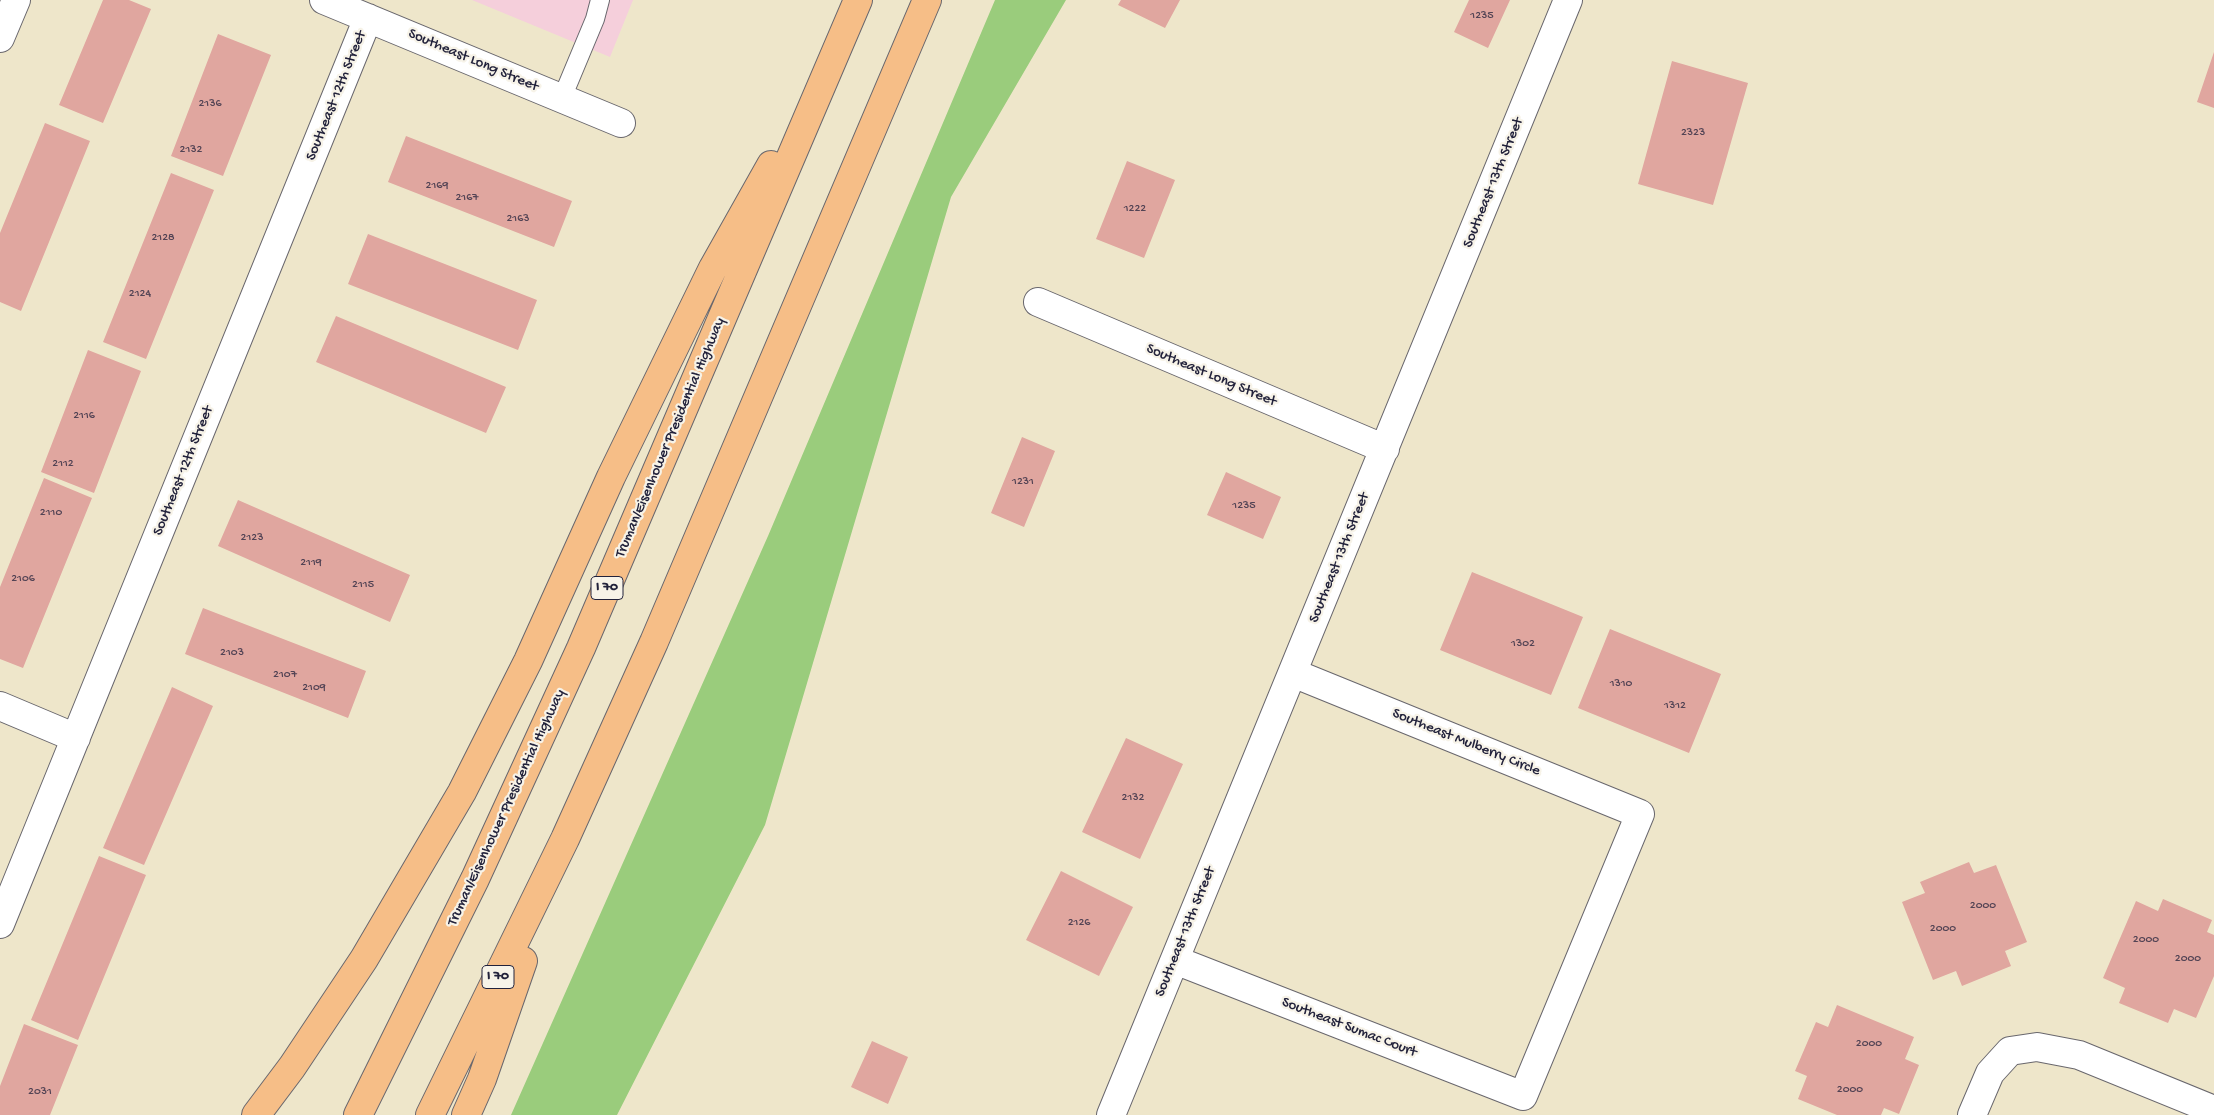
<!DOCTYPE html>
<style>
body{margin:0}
canvas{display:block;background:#eee6ca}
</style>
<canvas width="2214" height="1115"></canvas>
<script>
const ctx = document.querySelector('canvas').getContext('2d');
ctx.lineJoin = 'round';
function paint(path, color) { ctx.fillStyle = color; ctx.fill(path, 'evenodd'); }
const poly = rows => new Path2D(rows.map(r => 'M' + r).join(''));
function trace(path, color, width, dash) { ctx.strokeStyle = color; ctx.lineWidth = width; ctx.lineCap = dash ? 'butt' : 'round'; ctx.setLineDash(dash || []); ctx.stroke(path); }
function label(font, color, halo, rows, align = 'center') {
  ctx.font = font + ' "Gochi Hand",sans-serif'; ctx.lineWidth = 4.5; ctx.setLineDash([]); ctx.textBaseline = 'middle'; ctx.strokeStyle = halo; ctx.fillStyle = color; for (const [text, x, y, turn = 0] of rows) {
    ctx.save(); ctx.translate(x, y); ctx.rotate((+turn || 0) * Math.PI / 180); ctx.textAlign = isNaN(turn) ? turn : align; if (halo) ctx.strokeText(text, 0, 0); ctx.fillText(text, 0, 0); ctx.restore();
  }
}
paint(poly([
 [472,0,633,0,610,57]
]), '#f5cfdb');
paint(poly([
 [995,0,1066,0,951,197,765,825,617,1115,511,1115,768,536]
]), '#9acc7c');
paint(poly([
 [103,0,129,0,151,9,103,123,59,105],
 [1121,0,1180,0,1165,28,1118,5],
 [1469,0,1510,0,1488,48,1454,32],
 [218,34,271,55,223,176,171,156],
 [2214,52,2214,108,2197,102],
 [1672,61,1748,83,1713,205,1638,184],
 [45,123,90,141,21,311,0,302,0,233],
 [406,136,572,201,554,247,388,182],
 [1127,161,1175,180,1144,258,1096,239],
 [171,173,214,190,146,359,103,342],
 [368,234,537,300,518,350,348,284],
 [336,316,506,387,486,433,316,362],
 [88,350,141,371,94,493,41,472],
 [1022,437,1055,451,1024,527,991,513],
 [1226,472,1281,497,1263,539,1207,515],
 [44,478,92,498,23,668,0,659,0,587],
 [238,500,410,575,390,622,218,546],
 [1472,572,1583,617,1551,695,1440,650],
 [203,608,366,671,348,718,185,654],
 [1610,629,1721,674,1689,753,1578,708],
 [172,687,213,706,144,865,103,848],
 [1126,738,1183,764,1140,859,1082,832],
 [99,856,146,875,78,1040,31,1020],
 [1969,862,1974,873,1996,865,2027,942,2005,951,2011,966,1962,986,1956,971,1933,980,1902,902,1925,893,1920,882],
 [1061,871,1133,907,1099,976,1026,940],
 [2163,899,2212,920,2207,932,2214,935,2214,976,2196,1018,2174,1009,2168,1023,2119,1003,2125,988,2103,978,2136,901,2158,911],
 [1837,1005,1914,1037,1905,1059,1919,1065,1899,1114,1884,1108,1881,1115,1837,1115,1798,1099,1807,1076,1795,1071,1816,1022,1828,1027],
 [24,1024,78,1045,50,1115,0,1115,0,1086],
 [872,1041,908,1057,888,1104,851,1087]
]), '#e0a69f');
const service = poly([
 [562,98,595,19,600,0]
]);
const minor = poly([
 [324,0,621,123],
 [0,38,16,0],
 [1038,302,1385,449],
 [0,706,76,738],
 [0,924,368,18],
 [1175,960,1523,1096,1640,814,1293,673],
 [1111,1115,1568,0],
 [1972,1115,1990,1073,2010,1051,2037,1047,2079,1055,2214,1110]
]);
const motorway = poly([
 [256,1115,292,1067,364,959,462,792,528,661,611,477,713,268,771,165],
 [358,1115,475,879,581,648,858,0],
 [430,1115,565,839,654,642,927,0],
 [466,1115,482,1079,523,961]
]);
trace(service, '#69676d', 20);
trace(minor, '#69676d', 30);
trace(motorway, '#69676d', 30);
trace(service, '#fff', 18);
trace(minor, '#fff', 28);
trace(motorway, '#f6be87', 28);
label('12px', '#524354', null, [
 ["1235",1482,16],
 ["2136",210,104],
 ["2323",1693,133],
 ["2132",191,150],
 ["2169",437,186],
 ["2167",467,198],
 ["1222",1135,209],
 ["2163",518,219],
 ["2128",163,238],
 ["2124",140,294],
 ["2116",84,416],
 ["2112",63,464],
 ["1231",1023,482],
 ["1235",1244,506],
 ["2110",51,513],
 ["2123",252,538],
 ["2119",311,563],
 ["2106",23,579],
 ["2115",363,585],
 ["1302",1523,644],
 ["2103",232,653],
 ["2107",285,675],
 ["1310",1621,684],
 ["2109",314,688],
 ["1312",1675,706],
 ["2132",1133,798],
 ["2000",1983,906],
 ["2126",1079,923],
 ["2000",1943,929],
 ["2000",2146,940],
 ["2000",2188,959],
 ["2000",1869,1044],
 ["2000",1850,1090],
 ["2031",40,1092]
]);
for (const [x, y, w] of [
 [607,588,32],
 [498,977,32]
]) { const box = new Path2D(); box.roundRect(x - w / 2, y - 11.5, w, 23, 4); ctx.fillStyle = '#f7f3e8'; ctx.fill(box); trace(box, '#22223b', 1); }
label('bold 14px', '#22223b', null, [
 ["I 70",607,588],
 ["I 70",498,977]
]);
label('15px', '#22223b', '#f7f3e8', [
 ["Southeast Long Street",473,61,23],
 ["Southeast 12th Street",337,96,-68],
 ["Southeast 13th Street",1494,183,-68],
 ["Southeast Long Street",1211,376,23],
 ["Truman/Eisenhower Presidential Highway",671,438,-67],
 ["Southeast 12th Street",184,471,-68],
 ["Southeast 13th Street",1340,558,-68],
 ["Southeast Mulberry Circle",1466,743,22],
 ["Truman/Eisenhower Presidential Highway",507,808,-65],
 ["Southeast 13th Street",1186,932,-68],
 ["Southeast Sumac Court",1349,1028,21]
]);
</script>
